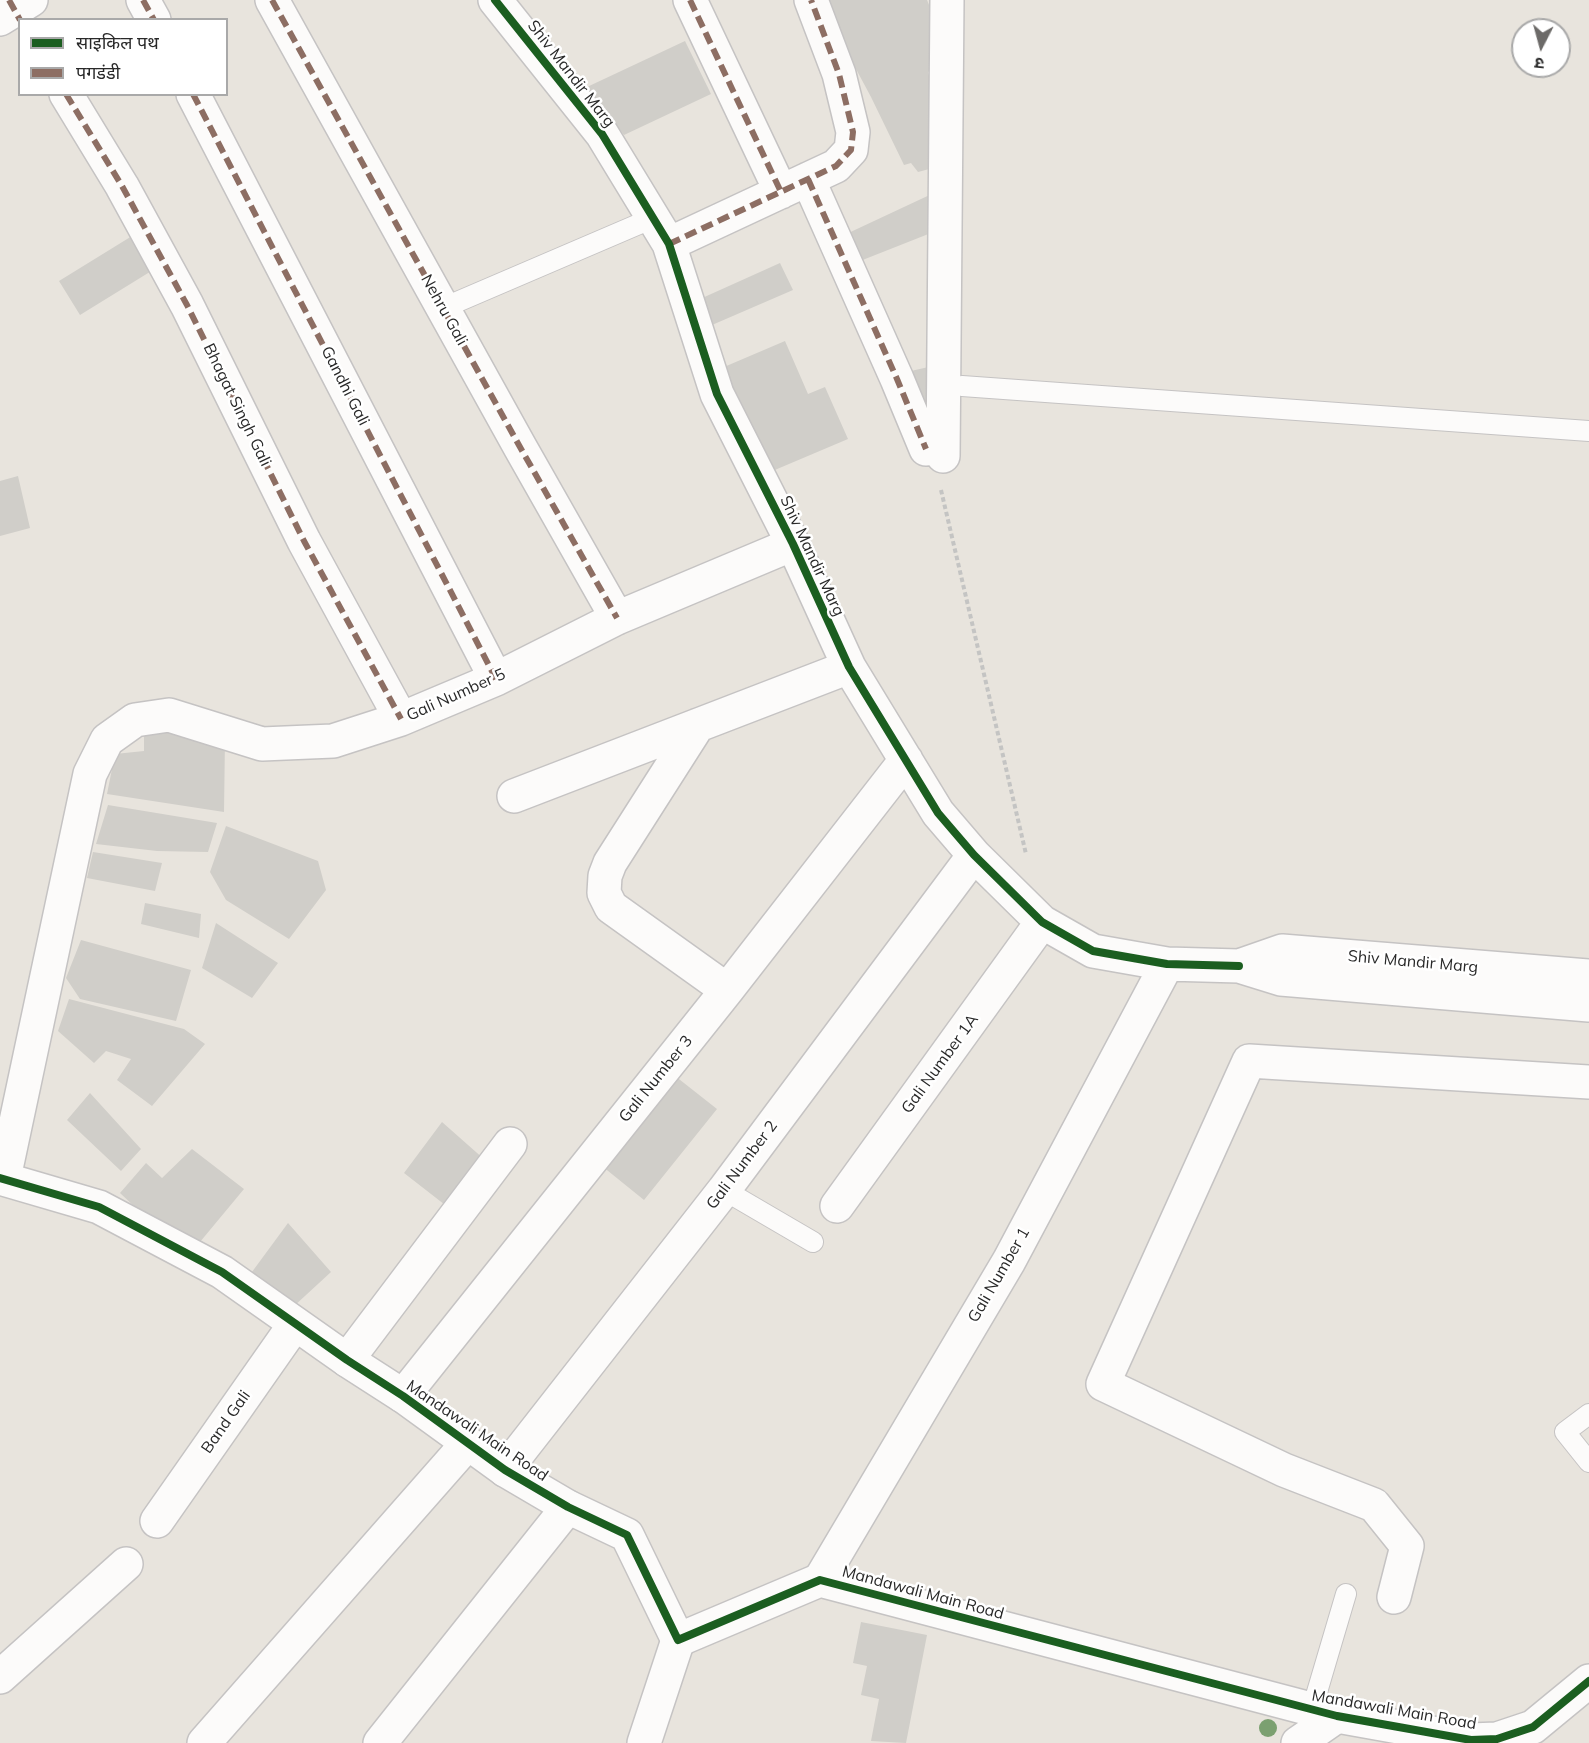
<!DOCTYPE html>
<meta charset="utf-8">
<style>
body{margin:0}
#map{position:relative;width:1589px;height:1743px;overflow:hidden;background:#e8e4dd;font-family:Mulish,"Noto Sans Devanagari",sans-serif}
canvas{display:block}
.legend{position:absolute;left:18px;top:18px;width:210px;height:78px;box-sizing:border-box;background:#fff;border:2px solid #a9a9a9;margin:0;padding:8px 10px;list-style:none;font-size:18px;color:#292929}
.legend li{display:flex;align-items:center;gap:12px;height:30px}
.legend b{width:30px;border:2px solid #a9a9a9}
.north{position:absolute;left:1511px;top:18px;width:60px;height:60px;box-sizing:border-box;background:#fff;border:2px solid #a9a9a9;border-radius:50%;rotate:186deg;font-size:16px;font-weight:700;line-height:24px;text-align:center;color:#292929}
.north::after{content:'';display:block;margin:auto;width:21px;height:27px;background:#6c6a68;clip-path:polygon(50% 0,100% 100%,50% 72%,0 100%)}
</style>
<div id="map">
<canvas width="1589" height="1743"></canvas>
<ul class="legend">
<li><b style="height:8px;background:#1b5e20"></b>साइकिल पथ</li>
<li><b style="height:8px;background:#8d6e63"></b>पगडंडी</li>
</ul>
<div class="north">उ</div>
</div>
<script>
const ctx = document.querySelector('canvas').getContext('2d');
ctx.lineJoin = 'round';
function paint(path, color) { ctx.fillStyle = color; ctx.fill(path, 'evenodd'); }
const poly = rows => new Path2D(rows.map(r => 'M' + r).join(''));
function trace(path, color, width, dash) { ctx.strokeStyle = color; ctx.lineWidth = width; ctx.lineCap = dash ? 'butt' : 'round'; ctx.setLineDash(dash || []); ctx.stroke(path); }
function label(font, color, halo, rows, align = 'center') {
  ctx.font = font + ' Mulish,sans-serif'; ctx.lineWidth = 5; ctx.setLineDash([]); ctx.textBaseline = 'middle'; ctx.strokeStyle = halo; ctx.fillStyle = color; for (const [text, x, y, turn = 0] of rows) {
    ctx.save(); ctx.translate(x, y); ctx.rotate((+turn || 0) * Math.PI / 180); ctx.textAlign = isNaN(turn) ? turn : align; if (halo) ctx.strokeText(text, 0, 0); ctx.fillText(text, 0, 0); ctx.restore();
  }
}
paint(poly([
 [819,0,927,0,934,17,932,70,928,72,934,93,933,168,918,172,911,163,904,165,871,97],
 [685,41,711,94,624,135,587,87],
 [936,192,936,231,855,263,842,236],
 [132,236,153,270,80,315,59,281],
 [780,263,793,290,712,325,700,299],
 [785,341,808,394,825,387,848,439,763,475,717,370],
 [933,366,930,403,916,406,902,373],
 [18,476,30,528,0,536,0,481],
 [144,729,225,738,224,812,107,794,115,754,144,751],
 [108,805,217,823,208,852,157,851,96,844],
 [226,826,318,861,326,890,289,939,226,900,210,872],
 [93,852,162,863,155,891,87,878],
 [145,903,201,914,199,938,141,924],
 [216,923,278,963,252,998,202,968],
 [81,940,191,970,176,1021,80,999,66,978],
 [69,999,184,1029,205,1044,152,1106,117,1080,131,1059,106,1051,94,1063,58,1031],
 [670,1072,717,1109,644,1200,597,1162],
 [90,1093,141,1149,121,1171,67,1120],
 [442,1122,485,1160,449,1208,404,1173],
 [192,1149,244,1189,195,1248,137,1209,120,1193,146,1163,162,1178],
 [288,1223,331,1272,293,1307,249,1276],
 [861,1622,927,1635,906,1743,871,1741,879,1699,861,1695,867,1666,853,1663]
]), '#d0cec9');
const service = poly([
 [443,308,653,218],
 [962,386,1589,431],
 [724,1190,813,1242],
 [1589,1414,1565,1432,1589,1462],
 [1312,1709,1346,1594]
]);
const minor = poly([
 [143,0,154,20],
 [272,0,520,447,617,618],
 [495,0,602,134,669,244,717,394,793,544,849,667,938,813,974,855,1042,922,1093,951,1167,964,1239,966,1281,979,1589,1005],
 [690,0,781,192],
 [0,19,31,0],
 [66,94,122,186,187,305,304,541,401,719],
 [193,94,496,679],
 [808,179,897,379,926,449],
 [669,244,836,166,851,150,853,132,839,74,811,0],
 [943,456,947,0],
 [698,725,610,863,605,876,604,893,611,907,727,990],
 [514,796,849,667],
 [1239,966,1282,951,1589,976],
 [4,1178,90,774,107,740,135,720,169,715,262,744,333,741,401,719,496,679,617,618,793,544],
 [837,1206,1042,922],
 [347,1360,510,1144],
 [403,1396,727,990,906,760],
 [505,1470,724,1190,974,855],
 [157,1521,295,1324],
 [820,1580,1009,1261,1167,964],
 [1394,1597,1407,1546,1374,1505,1284,1470,1103,1384,1249,1061,1589,1082],
 [0,1677,126,1564],
 [204,1743,467,1444],
 [380,1743,568,1507],
 [644,1743,678,1640],
 [1298,1743,1337,1716]
]);
const tertiary = poly([
 [0,1178,99,1207,222,1272,347,1360,403,1396,505,1470,568,1507,627,1535,678,1640,820,1580,1337,1716,1471,1740,1497,1739,1533,1727,1589,1681]
]);
trace(service, '#c5c3c3', 22);
trace(minor, '#c5c3c3', 36);
trace(tertiary, '#c5c3c3', 36);
trace(poly([
 [941,490,1026,854]
]), '#c4c4c3', 4, [4.5, 3]);
trace(service, '#fcfbfa', 20);
trace(minor, '#fcfbfa', 33);
trace(tertiary, '#fcfbfa', 33);
trace(poly([
 [9,0,20,20],
 [143,0,154,20],
 [272,0,520,447,617,618],
 [690,0,781,192],
 [66,94,122,186,187,305,304,541,401,719],
 [193,94,496,679],
 [808,179,897,379,926,449],
 [669,244,836,166,851,150,853,132,839,74,811,0]
]), '#8d6e63', 6, [12, 6]);
trace(poly([
 [495,0,602,134,669,244,717,394,793,544,849,667,938,813,974,855,1042,922,1093,951,1167,964,1239,966],
 [0,1178,99,1207,222,1272,347,1360,403,1396,505,1470,568,1507,627,1535,678,1640,820,1580,1337,1716,1471,1740,1497,1739,1533,1727,1589,1681]
]), '#1b5e20', 8);
ctx.fillStyle = '#7ba070';
for (const [x, y] of [
 [1268,1728]
]) { ctx.beginPath(); ctx.arc(x, y, 9, 0, 2 * Math.PI); ctx.fill(); }
label('16px', '#292929', '#fff', [
 ["Shiv Mandir Marg",571,74,52],
 ["Nehru Gali",444,310,61],
 ["Gandhi Gali",345,386,63],
 ["Bhagat Singh Gali",237,405,64],
 ["Shiv Mandir Marg",812,556,65],
 ["Gali Number 5",456,695,-24],
 ["Shiv Mandir Marg",1413,962,5],
 ["Gali Number 1A",940,1064,-54],
 ["Gali Number 3",656,1079,-51],
 ["Gali Number 2",742,1165,-53],
 ["Gali Number 1",999,1275,-60],
 ["Band Gali",226,1422,-55],
 ["Mandawali Main Road",477,1431,34],
 ["Mandawali Main Road",923,1593,15],
 ["Mandawali Main Road",1394,1710,10]
]);
</script>
